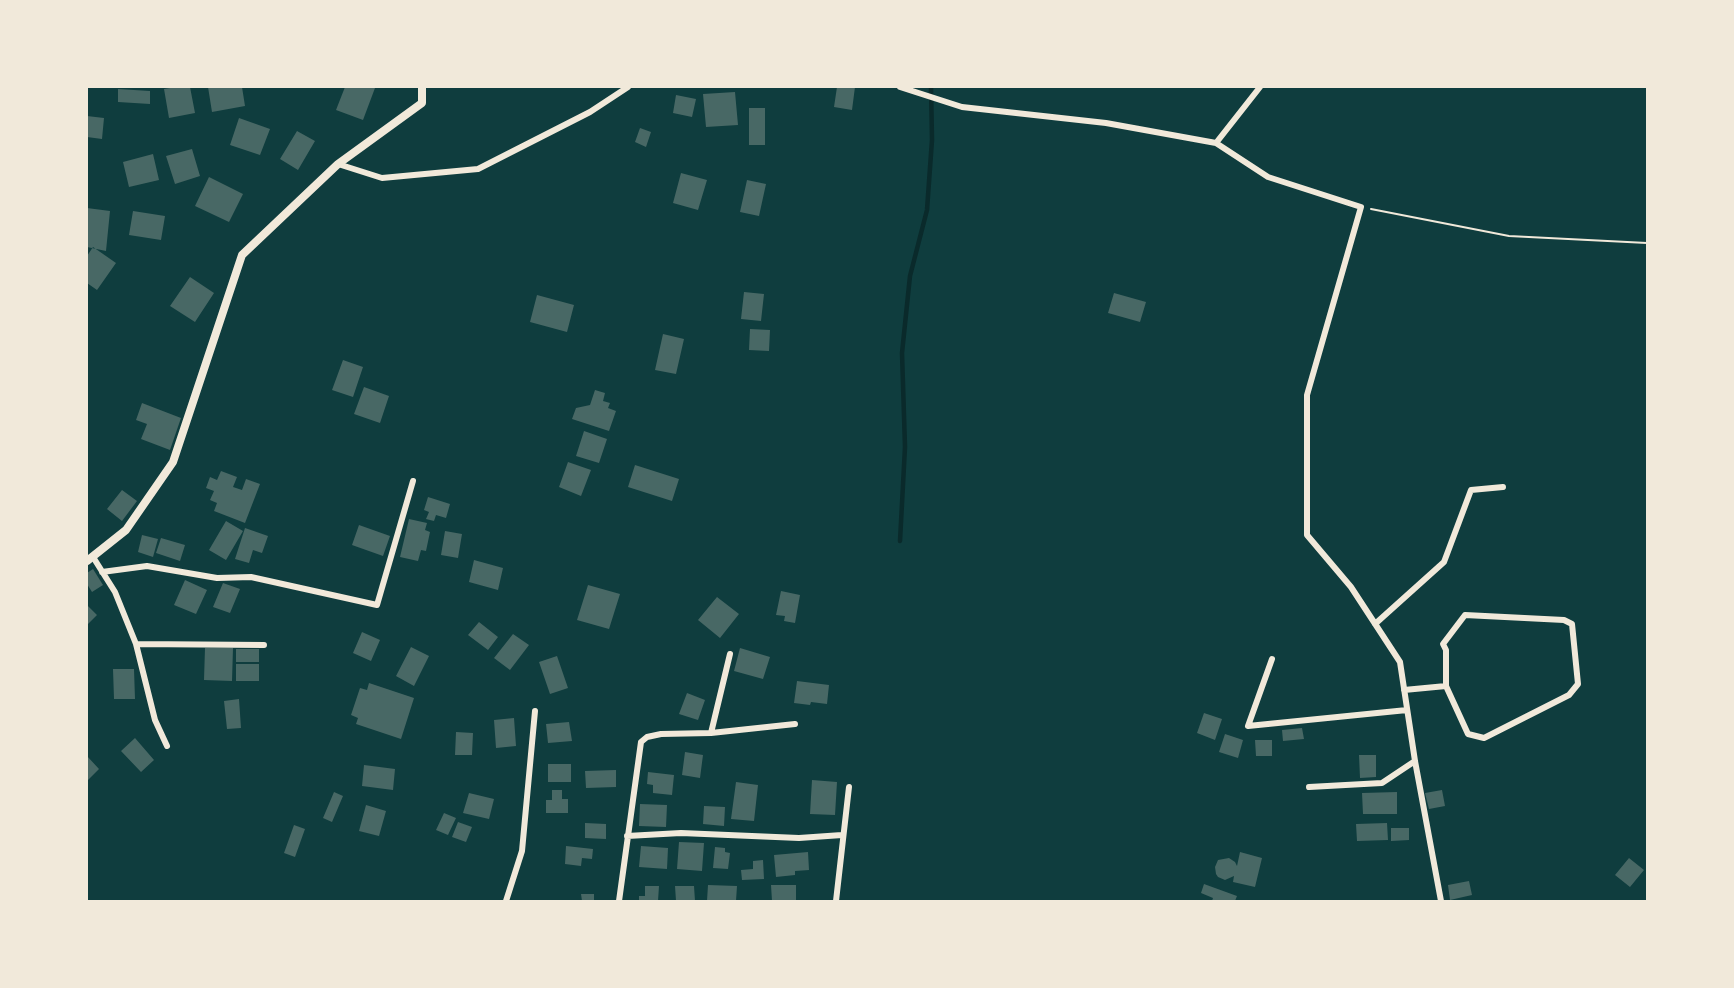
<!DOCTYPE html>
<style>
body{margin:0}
#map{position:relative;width:1734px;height:988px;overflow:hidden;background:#0f3d3e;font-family:"Golos Text",sans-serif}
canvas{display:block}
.frame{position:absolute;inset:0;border:88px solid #f1e9da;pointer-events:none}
</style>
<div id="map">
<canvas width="1734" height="988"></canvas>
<div class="frame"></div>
</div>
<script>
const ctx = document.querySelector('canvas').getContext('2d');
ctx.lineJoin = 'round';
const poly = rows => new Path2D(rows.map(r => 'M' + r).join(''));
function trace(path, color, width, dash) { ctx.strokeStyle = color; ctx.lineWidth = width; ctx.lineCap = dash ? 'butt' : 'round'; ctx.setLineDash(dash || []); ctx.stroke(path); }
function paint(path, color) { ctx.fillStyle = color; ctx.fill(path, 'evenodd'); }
trace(poly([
 [900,541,905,447,902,353,910,276,927,210,932,140,931,87]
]), '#0a2a2b', 4.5);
paint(poly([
 [176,87,190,87,195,113,169,118,164,89],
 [208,87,242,87,245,106,212,112],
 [345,87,375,88,363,120,336,110],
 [837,87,855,87,852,110,834,107],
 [118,89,150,91,150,104,118,102],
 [735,92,738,125,706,127,703,94],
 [676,95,696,99,692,117,673,113],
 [749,108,765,108,765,145,749,145],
 [87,116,104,118,102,139,87,137],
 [239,118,270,129,260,155,230,145],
 [640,128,651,132,646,147,635,142],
 [297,131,315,141,298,170,280,159],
 [192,149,200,176,175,184,166,156],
 [153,154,159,180,129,187,123,162],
 [681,173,707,180,698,210,673,203],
 [209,177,243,194,229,222,195,206],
 [747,180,766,184,759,216,740,212],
 [87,208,110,211,106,251,87,247],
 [133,211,165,216,161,240,129,235],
 [93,247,116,263,97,290,87,283,87,256],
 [190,277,214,293,195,322,170,306],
 [744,292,764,294,761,321,741,319],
 [1114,293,1146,302,1140,322,1108,313],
 [537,295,574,305,567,332,530,322],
 [750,329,770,330,769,351,749,350],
 [663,334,684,339,676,374,655,370],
 [343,360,363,367,353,397,332,390],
 [364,387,389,396,380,423,354,414],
 [595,390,605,393,603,401,610,403,608,408,616,411,609,431,572,419,576,408,590,405],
 [142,403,181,418,170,450,141,439,147,424,136,420],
 [584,431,607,439,599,463,576,456],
 [568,462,591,470,581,496,559,487],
 [635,465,679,479,672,501,628,487],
 [221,471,237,477,233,487,242,490,246,479,260,484,245,523,214,511,217,503,210,500,214,491,206,488,210,477,217,480],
 [122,490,137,501,122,521,107,509],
 [428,497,450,504,446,518,436,515,434,521,426,519,429,512,424,510],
 [409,519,427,523,425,530,430,532,426,551,421,550,418,561,400,557],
 [226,521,243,531,226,560,209,550],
 [359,525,390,536,383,556,352,545],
 [245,528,268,536,262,553,253,550,249,563,235,559],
 [445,531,462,534,458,558,441,555],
 [142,535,158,539,153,557,138,552],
 [161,538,185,545,180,561,156,553],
 [474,560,503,568,498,590,469,582],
 [93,569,103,585,92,592,87,584,87,573],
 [185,580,207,590,196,614,174,605],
 [223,583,240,589,230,613,213,607],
 [588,585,620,594,609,629,577,620],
 [781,591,800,595,795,623,784,621,785,616,776,615],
 [717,597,739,614,720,638,698,620],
 [87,605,97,615,87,625],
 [479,622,498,637,488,650,468,635],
 [362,632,380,640,371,661,353,653],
 [513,634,529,645,510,670,494,658],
 [411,647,429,656,414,686,396,676],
 [205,648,233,648,232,681,204,680],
 [740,648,770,657,763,679,734,671],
 [236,649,259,649,259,662,236,662],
 [557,656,568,688,550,694,539,662],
 [236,664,259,664,259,681,236,681],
 [113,669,134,669,135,699,114,699],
 [797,681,829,685,827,704,811,702,810,705,794,703],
 [369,683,414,698,401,739,356,724,358,718,351,715,360,688,367,690],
 [687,693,705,700,698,720,679,714],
 [239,699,241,728,227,729,224,701],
 [1204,713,1222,719,1215,740,1197,733],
 [514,718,516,746,496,748,494,720],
 [569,722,572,741,548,743,546,724],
 [1302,728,1304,739,1283,741,1282,730],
 [456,732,473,733,472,755,455,755],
 [1225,734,1243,740,1238,758,1219,752],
 [135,738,154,760,141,772,121,751],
 [1255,740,1272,740,1272,756,1256,756],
 [685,752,703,755,700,778,682,775],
 [1359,755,1376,755,1376,777,1360,778],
 [87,756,99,769,87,781],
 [548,764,571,764,571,782,548,782],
 [364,765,395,769,393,790,362,786],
 [616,770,616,787,586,788,585,771],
 [648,772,674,775,672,795,653,793,653,785,647,784],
 [812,780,837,782,835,815,810,814],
 [736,782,758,785,754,821,731,819],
 [552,790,562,790,562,799,568,799,568,813,546,813,546,800,552,800],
 [1442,790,1445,806,1429,809,1425,793],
 [334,792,343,796,332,822,323,818],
 [1397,792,1397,814,1363,814,1362,793],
 [469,793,494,799,489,819,463,813],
 [640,804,667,805,666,827,639,826],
 [366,805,386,811,379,836,359,831],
 [704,806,725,807,724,826,703,824],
 [444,813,456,818,448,835,436,830],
 [458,822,472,827,466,842,452,837],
 [585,823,606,824,606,839,585,838],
 [1387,823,1388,840,1357,841,1356,824],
 [294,825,305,829,295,857,284,853],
 [1391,828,1409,828,1409,840,1391,841],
 [679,842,704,843,702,871,677,869],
 [566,846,593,849,592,859,582,858,581,866,565,864],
 [641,846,668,848,667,869,639,867],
 [715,847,725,848,725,852,730,853,728,869,713,868],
 [808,852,809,870,795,871,795,875,776,877,774,855],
 [1240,852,1262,858,1255,887,1233,882,1234,876,1225,880,1218,877,1216,874,1215,867,1218,860,1229,858,1235,862,1237,866],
 [1629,858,1644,870,1630,887,1615,875],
 [763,860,764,879,742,880,741,870,753,869,753,861],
 [1469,881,1472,895,1450,900,1448,885],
 [1204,884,1237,896,1235,901,1212,901,1213,898,1201,893],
 [708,885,737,886,736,901,707,901],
 [771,885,796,885,796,901,772,901],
 [645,886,659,886,658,901,639,901,639,896,645,896],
 [675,886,694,886,695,901,676,901],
 [581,894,594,894,594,901,582,901]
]), '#486865');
trace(poly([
 [1371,209,1509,236,1647,243]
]), '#f1e9da', 2);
trace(poly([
 [900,87,962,107,1106,123,1216,143,1268,177,1361,207,1307,395,1307,535,1351,587,1400,662,1415,761,1441,901],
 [1216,143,1260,87],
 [338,164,382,178,478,169,590,112,628,87],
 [93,557,115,592,136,644,155,720,167,746],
 [102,572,147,566,217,578,251,577,377,605,413,481],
 [1375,624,1444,562,1471,490,1503,487],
 [136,644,264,645],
 [1272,659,1248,726,1407,710],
 [1404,690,1446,686,1446,650,1443,644,1465,615,1564,620,1572,624,1578,684,1569,695,1484,738,1468,734,1446,686],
 [711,733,730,654],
 [1309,787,1382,783,1415,761],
 [627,836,681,833,799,838,842,835],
 [506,901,522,851,535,711],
 [619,901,641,742,647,737,661,734,711,733,795,724],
 [836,901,849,787]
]), '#f1e9da', 6);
trace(poly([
 [87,561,126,530,173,462,242,255,338,164,422,103,422,87]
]), '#f1e9da', 8);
</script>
